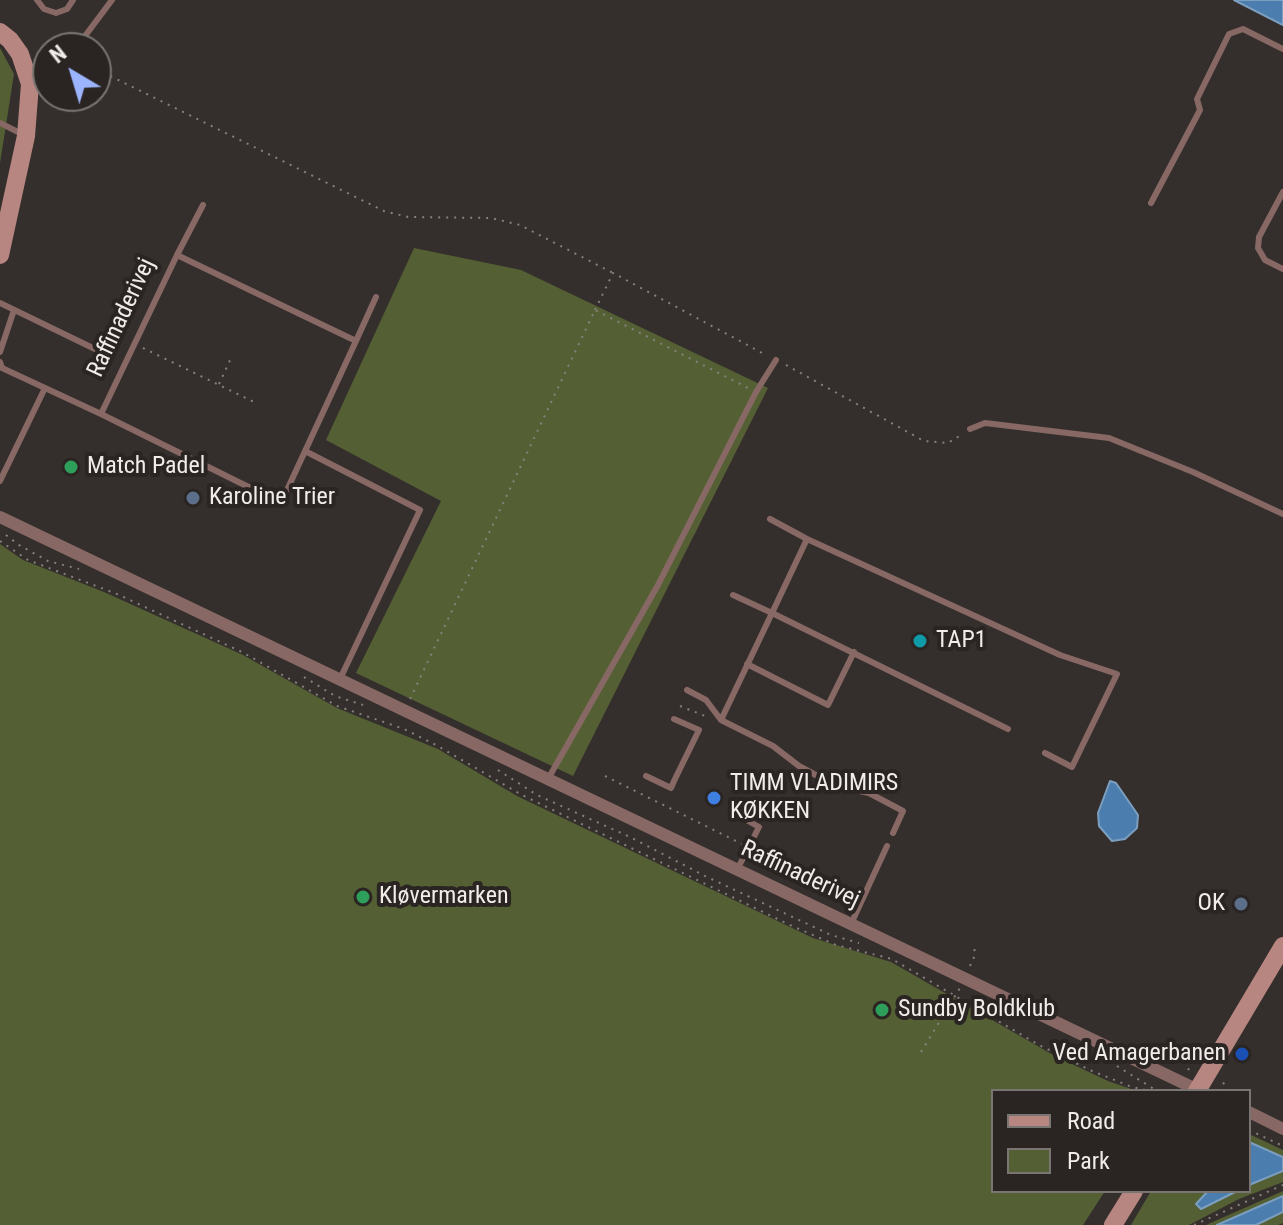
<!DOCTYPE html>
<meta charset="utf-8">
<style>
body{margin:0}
#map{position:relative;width:1283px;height:1225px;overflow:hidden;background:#342f2c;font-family:"Roboto Condensed",sans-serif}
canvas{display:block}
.legend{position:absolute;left:991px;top:1089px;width:260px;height:104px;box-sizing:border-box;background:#2a2522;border:2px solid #797572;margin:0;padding:10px 14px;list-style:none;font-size:24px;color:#f0ecea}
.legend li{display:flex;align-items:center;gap:16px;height:40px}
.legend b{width:40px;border:2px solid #797572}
.north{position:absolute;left:32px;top:32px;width:80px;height:80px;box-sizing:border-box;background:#2a2522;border:2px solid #797572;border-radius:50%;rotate:322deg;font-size:22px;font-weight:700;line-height:32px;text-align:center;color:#f0ecea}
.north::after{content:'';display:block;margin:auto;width:28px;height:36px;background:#9cb4fd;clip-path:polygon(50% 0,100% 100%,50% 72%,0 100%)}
</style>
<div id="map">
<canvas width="1283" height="1225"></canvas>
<ul class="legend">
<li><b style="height:10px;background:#b88680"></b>Road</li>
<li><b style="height:22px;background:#546034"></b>Park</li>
</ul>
<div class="north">N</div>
</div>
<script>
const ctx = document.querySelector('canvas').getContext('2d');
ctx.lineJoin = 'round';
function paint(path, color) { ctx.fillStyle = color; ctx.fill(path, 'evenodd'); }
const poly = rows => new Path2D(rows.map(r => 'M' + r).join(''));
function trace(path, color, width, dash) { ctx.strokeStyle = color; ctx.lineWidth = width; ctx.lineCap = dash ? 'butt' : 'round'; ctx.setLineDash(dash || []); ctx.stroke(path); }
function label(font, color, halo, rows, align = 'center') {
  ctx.font = font + ' "Roboto Condensed",sans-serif'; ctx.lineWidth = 8; ctx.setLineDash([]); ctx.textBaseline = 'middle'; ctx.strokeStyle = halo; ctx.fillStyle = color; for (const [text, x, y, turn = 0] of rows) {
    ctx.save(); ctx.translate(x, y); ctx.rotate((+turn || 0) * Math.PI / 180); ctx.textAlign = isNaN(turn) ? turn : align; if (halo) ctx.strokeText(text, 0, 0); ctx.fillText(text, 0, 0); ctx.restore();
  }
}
paint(poly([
 [0,48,14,74,0,163],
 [414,248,521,270,768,388,573,776,356,673,441,501,326,440],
 [0,544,23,560,104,592,243,655,337,708,438,749,517,796,813,938,891,962,1055,1056,1108,1081,1137,1091,993,1091,993,1191,1105,1191,1083,1225,0,1225],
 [1249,1134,1283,1150,1283,1182,1239,1199,1189,1225,1131,1225,1151,1191,1249,1191],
 [1283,1191,1283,1223,1278,1225,1206,1225]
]), '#546034');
const water = poly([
 [1234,0,1283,0,1283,25,1234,0],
 [1110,781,1116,783,1138,815,1137,828,1125,839,1112,841,1099,826,1098,813,1110,781],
 [1249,1142,1283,1157,1283,1171,1249,1185,1249,1142],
 [1208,1191,1237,1191,1201,1209,1196,1204,1208,1191],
 [1283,1196,1283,1212,1256,1225,1217,1225,1283,1196]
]);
paint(water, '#4b7eae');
trace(water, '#7c9fc0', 2);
trace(poly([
 [96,69,384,211,408,217,491,218,520,225,613,273],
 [595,310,613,273,766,355],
 [143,348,254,402],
 [786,365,924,441,948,443,961,435],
 [219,384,231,358],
 [6,535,19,545,48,561,79,569],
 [0,541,28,560,117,594,242,652,337,706,404,729,436,745,522,795,792,926,836,945,892,959,1039,1045,1092,1071,1132,1087,1150,1091],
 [304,677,335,696,363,705],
 [410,699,595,310,748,388],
 [680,706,705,716],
 [498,770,537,795,630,837,705,876,831,935,859,943],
 [605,776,742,844],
 [758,852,853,898],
 [970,966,975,955,974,944],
 [921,1052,960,988],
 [1117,1066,1157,1091],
 [1188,1070,1194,1061,1196,1063],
 [1219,1091,1225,1081,1222,1079],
 [1249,1130,1283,1146],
 [1194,1225,1283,1185]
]), '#85817e', 2, [2, 6]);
trace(poly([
 [37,0,44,9,56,13,67,9,73,0],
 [76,48,112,0],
 [33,83,48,77],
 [0,123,22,134],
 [1283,192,1259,237,1258,248,1265,260,1283,269],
 [1151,203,1200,110,1197,99,1229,34,1243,29,1283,49],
 [177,255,356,341,281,503,101,414,177,255],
 [177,255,203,205],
 [0,303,99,351],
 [356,341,376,297],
 [0,352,14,310],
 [0,362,2,368,101,414],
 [970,429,985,423,1109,438,1193,472,1283,514],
 [305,451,420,510,340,679],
 [0,481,45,388],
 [770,519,807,539],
 [733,595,772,613,807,539,1060,655,1117,674,1072,767,1045,753],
 [747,664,828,705,854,652],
 [687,690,706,700,721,720,773,746,799,766,836,786,869,793,903,811,893,833],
 [721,720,772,613,1008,729],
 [646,776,671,788,674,781,699,730,674,719],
 [548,779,658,585,756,392,776,360],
 [737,870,759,827,741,817],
 [851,924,887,846]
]), '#876864', 6);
trace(poly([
 [0,517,1200,1091],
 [1249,1112,1283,1129]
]), '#876864', 12);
trace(poly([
 [0,32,10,40,20,54,30,84,26,136,0,255],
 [1197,1091,1283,946],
 [1113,1225,1134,1191]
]), '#b88680', 18);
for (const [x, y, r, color] of [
 [71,467,8,"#2e9e5b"],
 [193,498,8,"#5c6f8a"],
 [920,641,8,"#0f9aa8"],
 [714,798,8,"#3f7fe0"],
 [363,897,8,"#2e9e5b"],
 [1241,904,8,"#5c6f8a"],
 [882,1010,8,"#2e9e5b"],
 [1242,1054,8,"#1a4fb4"]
]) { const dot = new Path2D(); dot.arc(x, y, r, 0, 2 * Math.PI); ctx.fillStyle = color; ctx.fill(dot); trace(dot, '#2a2522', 3); }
label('24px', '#f0ecea', '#2a2522', [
 ["Raffinaderivej",122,318,-65],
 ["Raffinaderivej",800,875,25]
]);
label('24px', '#f0ecea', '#2a2522', [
 ["Match Padel",87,467],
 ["Karoline Trier",209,498],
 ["TAP1",936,641],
 ["TIMM VLADIMIRS",730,784],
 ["KØKKEN",730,812],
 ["Kløvermarken",379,897],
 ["OK",1225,904,"right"],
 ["Sundby Boldklub",898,1010],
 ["Ved Amagerbanen",1226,1054,"right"]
], 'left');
</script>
